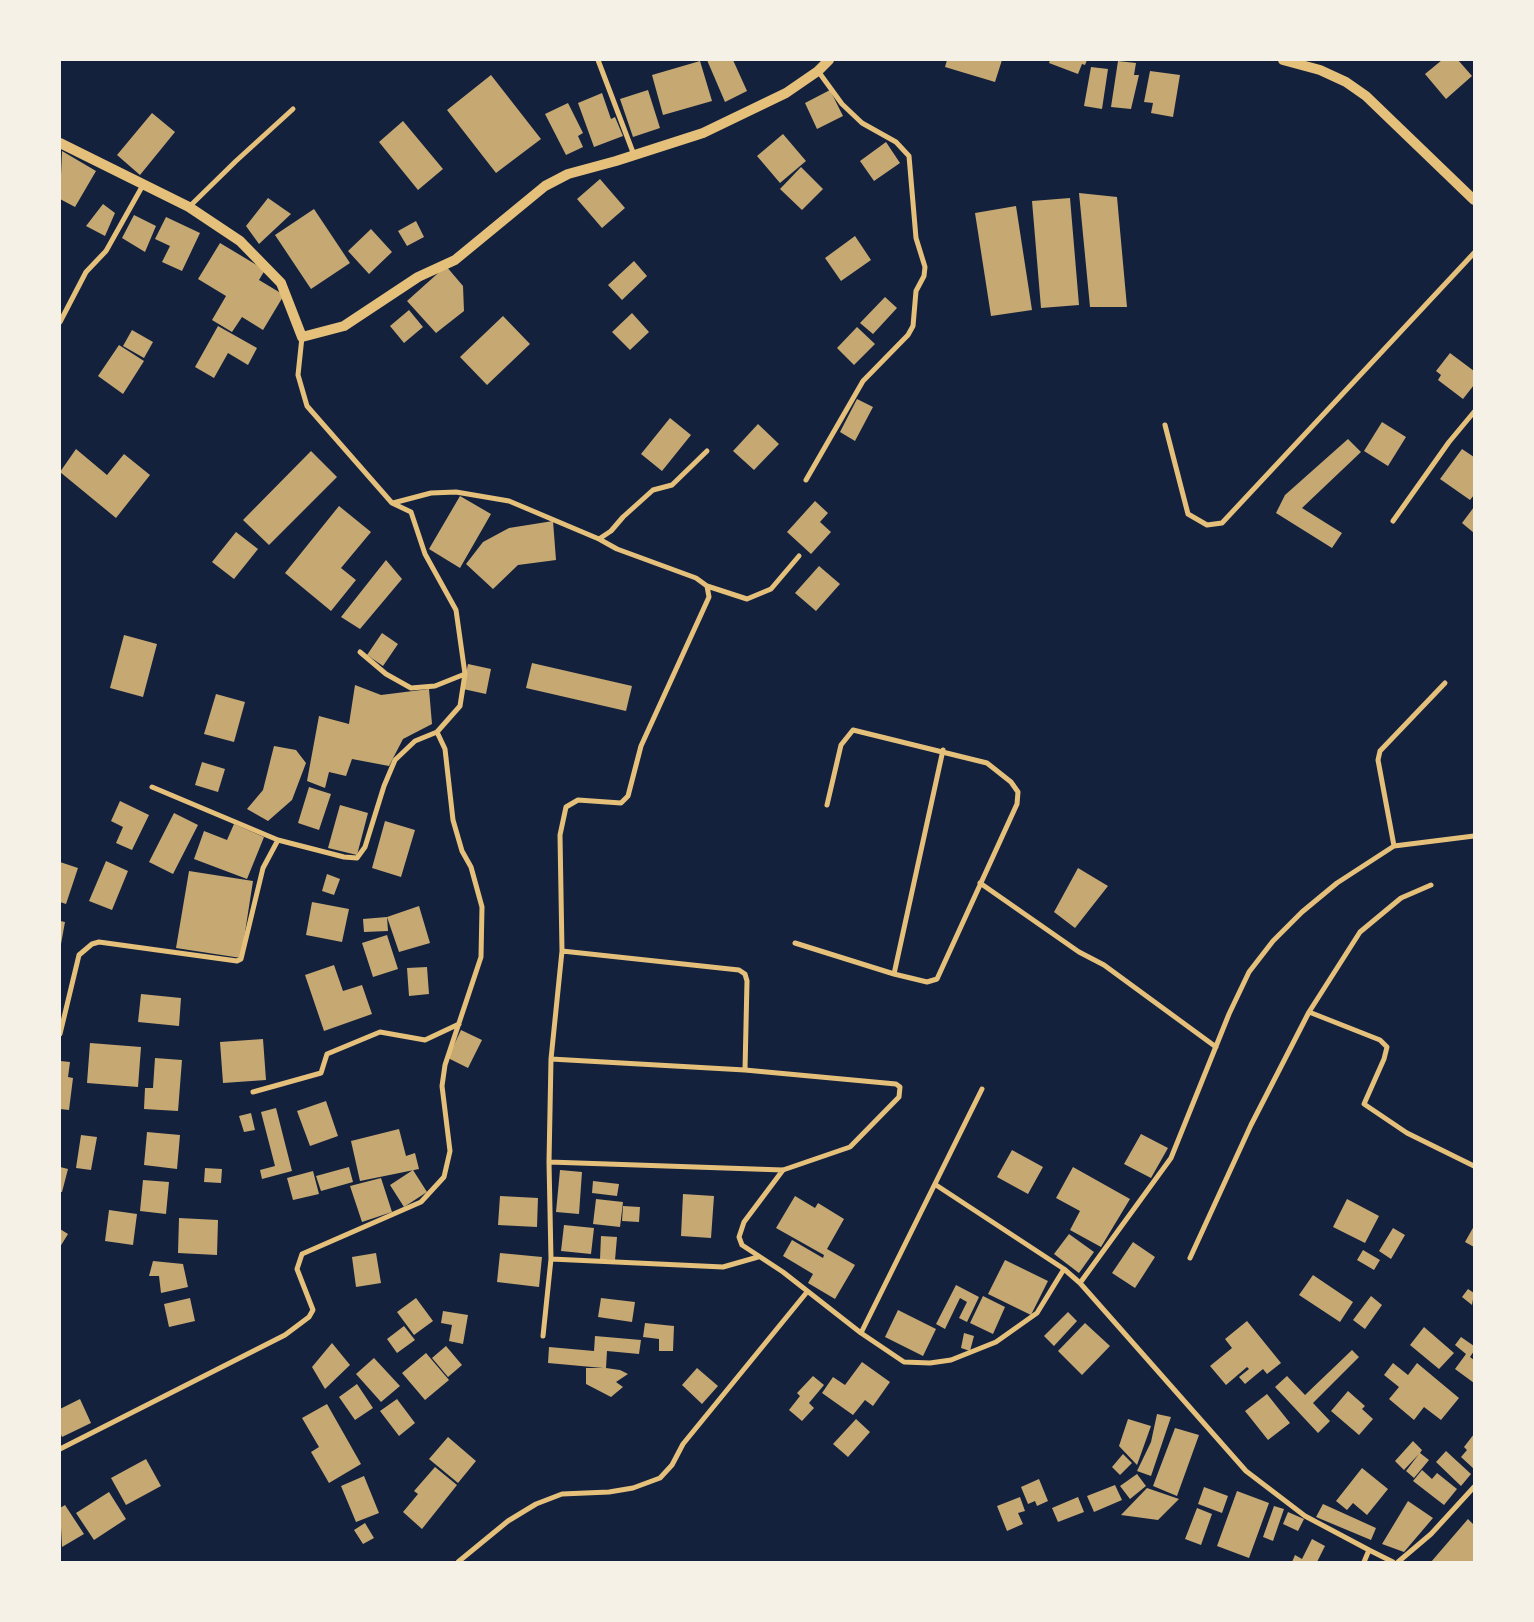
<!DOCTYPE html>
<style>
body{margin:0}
#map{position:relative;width:1534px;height:1622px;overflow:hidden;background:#14213d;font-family:"DejaVu Sans",sans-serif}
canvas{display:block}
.frame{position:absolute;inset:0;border:61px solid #f6f1e7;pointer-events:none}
</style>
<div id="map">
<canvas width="1534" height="1622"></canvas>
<div class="frame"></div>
</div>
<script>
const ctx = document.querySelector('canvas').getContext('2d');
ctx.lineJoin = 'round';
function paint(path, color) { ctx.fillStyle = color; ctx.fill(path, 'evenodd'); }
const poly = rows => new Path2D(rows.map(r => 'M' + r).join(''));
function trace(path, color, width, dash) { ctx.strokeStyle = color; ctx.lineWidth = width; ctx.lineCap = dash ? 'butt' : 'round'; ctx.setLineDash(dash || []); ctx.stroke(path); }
paint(poly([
 [707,60,733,60,747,91,725,102],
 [947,60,1002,60,995,82,945,67],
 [1050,60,1087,60,1085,65,1082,64,1078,74,1049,63],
 [1442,60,1458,60,1472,76,1446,99,1425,74],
 [700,61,712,101,663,115,652,75],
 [1118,61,1136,63,1134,75,1139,75,1131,109,1111,107],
 [1091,67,1108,69,1102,109,1084,106],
 [1150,71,1180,75,1173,117,1151,113,1153,103,1144,102],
 [491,75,541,139,496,173,447,110],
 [648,90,660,128,633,137,620,99],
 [830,90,843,116,817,129,805,103],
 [602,93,611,119,615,117,623,136,594,147,578,103],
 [568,103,583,133,578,136,583,147,566,155,545,114],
 [152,113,175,132,140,175,117,155],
 [403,121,443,169,418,190,379,142],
 [783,134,806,161,780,183,757,156],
 [886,142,900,163,874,181,860,161],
 [62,151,96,171,75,207,60,199],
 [801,167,823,189,802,210,780,189],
 [600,179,625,208,602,228,577,199],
 [1079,193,1117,197,1127,307,1090,307],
 [268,198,291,214,259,244,246,226],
 [1070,198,1079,305,1041,308,1032,201],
 [103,204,115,213,105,236,86,226],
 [1016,206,1032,310,991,316,975,213],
 [314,209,350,263,311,289,275,235],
 [134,215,156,226,145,252,122,238],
 [166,217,200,233,182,271,162,262,170,246,155,239],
 [416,221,424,237,407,246,398,231],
 [371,229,392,252,369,274,348,251],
 [855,236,871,260,841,281,825,258],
 [220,243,265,270,259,280,284,295,263,330,242,317,232,332,212,320,226,296,198,279],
 [634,261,647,276,622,300,608,285],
 [446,266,463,286,464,311,436,333,407,301],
 [885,297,897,308,873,334,860,323],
 [409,310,423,327,404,343,390,326],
 [632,313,649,332,630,350,612,332],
 [503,316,530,344,487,385,460,357],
 [218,326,257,348,248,365,228,353,214,378,195,367],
 [857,327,875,344,854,365,837,348],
 [132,330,153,342,144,358,123,346],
 [119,345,144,361,123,394,98,376],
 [1450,353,1474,371,1474,385,1463,399,1438,380,1441,375,1436,371],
 [857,399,873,407,855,441,840,432],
 [670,418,691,435,662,471,641,454],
 [1382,422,1406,437,1388,466,1364,451],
 [758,424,779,444,754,470,733,451],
 [1348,439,1361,452,1302,508,1342,533,1332,548,1276,513,1285,495],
 [76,449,107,475,124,454,150,475,116,518,60,472],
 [1462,449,1474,457,1474,495,1470,500,1440,479],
 [311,451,337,477,269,545,243,520],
 [460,496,491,514,460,568,429,549],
 [815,501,828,513,820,522,831,532,811,554,787,532],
 [339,506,371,532,341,568,356,580,331,611,285,573],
 [1474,507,1474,533,1462,523],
 [553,521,556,560,518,565,493,589,466,564,483,542,509,528],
 [236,532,258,549,234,579,212,562],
 [386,560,402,579,360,629,341,617],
 [819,566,840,584,816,611,795,593],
 [382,633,398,644,383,666,367,655],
 [124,635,157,644,143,697,110,688],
 [532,663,632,686,626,711,526,688],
 [468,664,491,669,486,694,463,689],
 [355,685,381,695,429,689,432,724,403,739,389,766,352,759,346,776,329,772,325,788,307,781,319,716,349,724],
 [216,694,245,702,234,742,204,734],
 [274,746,296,750,306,763,292,800,268,821,247,809,263,790],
 [202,762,225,769,218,792,195,785],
 [309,787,331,794,319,830,298,823],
 [120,801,149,815,132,850,116,843,123,827,111,821],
 [340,805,368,813,357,855,328,848],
 [174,813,198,825,173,874,149,862],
 [385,821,415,830,401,877,372,868],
 [234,824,264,837,247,879,194,859,204,831,227,840],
 [106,861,128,871,112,910,89,901],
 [60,862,78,868,66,904,60,902],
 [1078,868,1108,886,1075,928,1054,912],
 [189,871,253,881,241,958,176,948],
 [327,874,340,879,334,895,322,891],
 [312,902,349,909,342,942,306,935],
 [419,906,430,943,399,952,387,917],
 [387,917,388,931,364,932,363,919],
 [60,921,65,922,61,944,60,944],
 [387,935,398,969,373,977,362,943],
 [334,965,343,991,362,985,372,1014,324,1031,305,975],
 [427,967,429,994,409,996,407,968],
 [141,994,181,998,179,1026,138,1022],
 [461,1030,482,1040,468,1068,448,1058],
 [263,1039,266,1080,223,1083,220,1042],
 [90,1043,141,1047,138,1087,87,1083],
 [155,1058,182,1060,178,1111,144,1109,145,1088,153,1088],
 [60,1061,70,1062,68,1077,73,1078,69,1110,60,1109],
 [326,1101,338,1136,310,1146,297,1111],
 [276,1108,292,1171,262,1179,260,1170,275,1166,261,1112],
 [251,1113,255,1130,244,1132,239,1116],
 [399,1129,406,1156,415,1153,419,1169,360,1181,351,1141],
 [147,1132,180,1135,177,1169,144,1165],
 [1141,1134,1168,1148,1151,1178,1124,1164],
 [81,1135,97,1137,91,1170,76,1168],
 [1012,1150,1043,1167,1028,1194,997,1177],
 [60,1167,68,1169,62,1192,60,1192],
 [349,1167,353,1182,321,1191,316,1176],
 [1073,1167,1130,1199,1101,1247,1070,1230,1080,1211,1056,1198],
 [205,1168,222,1169,221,1183,204,1182],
 [413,1170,427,1192,404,1207,390,1185],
 [560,1170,582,1172,579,1214,556,1212],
 [313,1171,319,1194,293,1200,287,1178],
 [381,1178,392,1212,362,1222,350,1186],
 [143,1180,169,1182,166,1214,140,1211],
 [593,1181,619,1184,617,1196,592,1193],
 [683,1194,714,1196,711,1238,681,1236],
 [500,1196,538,1198,537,1227,498,1225],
 [795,1196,815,1208,818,1203,844,1219,827,1249,855,1265,835,1299,808,1283,813,1274,783,1256,792,1240,823,1258,824,1255,776,1228],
 [596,1199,623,1202,620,1227,593,1224],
 [1347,1199,1379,1216,1365,1243,1333,1227],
 [623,1206,640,1207,639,1222,622,1221],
 [109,1210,137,1214,133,1245,105,1241],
 [179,1218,218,1220,217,1255,178,1253],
 [564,1225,594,1228,591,1254,561,1251],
 [1474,1226,1474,1247,1465,1242],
 [1393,1228,1405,1235,1391,1259,1379,1251],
 [60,1229,68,1234,60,1247],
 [1069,1234,1094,1252,1079,1273,1054,1254],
 [601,1236,617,1237,615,1260,600,1259],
 [1133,1242,1155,1257,1135,1288,1112,1273],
 [1363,1250,1380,1260,1374,1270,1357,1260],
 [376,1253,381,1283,356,1287,352,1257],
 [500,1253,542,1257,539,1287,497,1282],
 [1005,1260,1048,1281,1031,1315,988,1294],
 [153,1261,183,1264,188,1287,161,1293,159,1276,149,1276],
 [1313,1275,1353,1302,1340,1322,1299,1295],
 [956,1285,979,1297,967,1322,959,1318,967,1302,960,1298,945,1329,936,1324],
 [1468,1289,1474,1293,1472,1305,1462,1297],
 [983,1296,1005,1307,993,1334,970,1323],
 [1371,1296,1382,1305,1365,1329,1353,1320],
 [190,1298,195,1321,169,1327,164,1304],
 [416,1298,433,1321,414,1335,397,1312],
 [601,1298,635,1302,632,1322,598,1317],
 [898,1310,936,1329,923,1356,885,1337],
 [443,1311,468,1315,463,1344,449,1341,452,1325,441,1323],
 [1068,1312,1077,1321,1054,1346,1044,1336],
 [1247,1321,1281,1363,1267,1374,1263,1369,1245,1384,1239,1377,1249,1369,1247,1367,1226,1385,1210,1366,1232,1348,1225,1339],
 [645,1323,674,1326,673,1351,659,1351,659,1339,643,1337],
 [1085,1323,1110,1346,1082,1375,1058,1351],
 [404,1326,415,1340,397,1353,387,1339],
 [1424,1327,1454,1353,1439,1369,1410,1345],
 [964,1333,974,1336,970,1351,961,1348],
 [595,1336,641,1340,639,1354,607,1351,606,1368,620,1370,628,1374,616,1382,623,1387,611,1397,586,1384,586,1368,603,1368,548,1363,549,1347,594,1351],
 [1461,1337,1474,1346,1474,1351,1470,1357,1474,1360,1474,1383,1455,1369,1466,1354,1455,1345],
 [332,1343,350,1365,325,1389,312,1367],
 [446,1346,462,1365,448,1377,432,1358],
 [1352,1350,1359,1357,1313,1403,1330,1421,1318,1433,1275,1387,1287,1376,1305,1395],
 [426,1353,449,1380,425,1400,402,1373],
 [374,1358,400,1386,381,1402,356,1374],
 [862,1362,890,1382,873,1406,865,1400,853,1415,822,1393,833,1377,845,1385],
 [1393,1363,1408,1375,1417,1363,1459,1398,1441,1420,1424,1407,1414,1420,1389,1399,1399,1387,1384,1375],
 [697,1368,718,1386,702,1404,682,1385],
 [813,1376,824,1385,809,1403,814,1408,802,1421,789,1410,800,1396,797,1393],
 [357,1384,373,1408,355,1420,339,1397],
 [1348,1391,1365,1406,1362,1409,1373,1419,1359,1435,1331,1411],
 [1267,1394,1290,1423,1268,1440,1245,1411],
 [80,1399,91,1423,62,1437,60,1432,60,1409],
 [397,1399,415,1423,399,1436,380,1411],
 [327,1404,361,1464,329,1483,311,1452,319,1447,302,1418],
 [1157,1414,1171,1417,1151,1476,1137,1471,1151,1442],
 [856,1419,870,1432,848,1457,833,1444],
 [1128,1419,1151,1426,1137,1465,1119,1446],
 [1175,1428,1199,1435,1177,1496,1153,1486],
 [1474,1434,1474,1469,1461,1457,1467,1450,1464,1447],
 [448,1437,476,1461,458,1483,429,1459],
 [1413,1441,1422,1450,1420,1453,1429,1460,1414,1478,1406,1471,1419,1454,1404,1470,1395,1461],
 [1446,1451,1471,1474,1461,1486,1436,1462],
 [1123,1454,1132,1463,1120,1475,1112,1467],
 [146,1459,161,1486,126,1505,111,1478],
 [435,1467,457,1485,422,1529,403,1512,418,1494,414,1491],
 [1362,1468,1388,1489,1367,1515,1353,1503,1347,1510,1336,1501],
 [1422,1470,1432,1479,1437,1473,1457,1489,1444,1505,1413,1481],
 [1137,1474,1146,1486,1130,1499,1120,1486],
 [364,1476,379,1513,356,1522,341,1486],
 [1039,1479,1048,1501,1037,1506,1035,1501,1028,1504,1021,1487],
 [1115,1485,1122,1500,1094,1512,1087,1496],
 [1204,1487,1228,1496,1222,1513,1198,1504],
 [1147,1488,1179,1499,1158,1520,1121,1515],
 [1237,1491,1269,1503,1249,1558,1217,1546],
 [109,1492,126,1519,94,1540,76,1513],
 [1020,1497,1025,1511,1018,1513,1023,1524,1007,1531,997,1506],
 [1078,1497,1084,1512,1058,1522,1052,1508],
 [1408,1501,1433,1518,1404,1552,1382,1544],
 [1323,1504,1376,1528,1371,1540,1316,1517],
 [65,1505,84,1534,62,1547,60,1508],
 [1274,1506,1284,1509,1273,1541,1263,1537],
 [1197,1508,1212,1514,1201,1545,1185,1539],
 [1288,1512,1304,1519,1298,1531,1283,1524],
 [1468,1519,1474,1525,1474,1560,1472,1562,1431,1562],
 [365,1523,374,1538,363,1544,354,1530],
 [1312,1539,1325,1546,1317,1562,1292,1562,1295,1555,1302,1559]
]), '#c6a872');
trace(poly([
 [598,60,634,155],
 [189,207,236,161,293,109],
 [60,322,86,272,106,251,143,185],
 [1165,425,1188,514,1207,525,1222,523,1474,253],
 [806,480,863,381,908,335,913,326,916,291,924,276,925,267,916,238,909,156,896,142,862,123,842,104,818,71],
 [393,503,431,493,456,492,509,501,599,539,611,531,623,517,653,490,672,485,707,451],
 [1393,521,1449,442,1474,412],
 [707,586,747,599,771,589,799,556],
 [360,652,386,674,411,688,435,686,465,674],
 [152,787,278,840],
 [1394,846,1378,760,1380,751,1445,683],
 [980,883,1079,952,1104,965,1216,1047],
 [795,943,894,974,927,982,937,979,1017,804,1018,792,1011,782,987,763,853,730,841,745,827,805],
 [562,951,739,970,745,974,747,981,745,1070],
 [894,974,943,750],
 [1309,1012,1380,1040,1387,1047,1384,1059,1364,1104,1407,1133,1474,1166],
 [60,1034,79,955,92,944,99,942,237,961,241,959,263,868,278,840,344,857,357,858,365,847,384,786,395,760,415,741,437,732,460,706,465,674,456,610,425,554,411,512,392,503,307,406,298,375,302,337],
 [253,1092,321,1073,327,1054,380,1032,425,1040,459,1024],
 [549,1162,783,1170,850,1147,899,1097,900,1087,896,1084,745,1070,551,1059],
 [783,1170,744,1222,739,1237,742,1245,783,1272,861,1333,904,1362,930,1363,951,1360,996,1342,1037,1313,1064,1269],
 [936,1185,1064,1269,1080,1283,1246,1471,1305,1516,1369,1550],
 [1190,1258,1251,1125,1309,1012,1360,932,1401,898,1431,885],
 [551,1259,723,1267,758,1257],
 [1080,1283,1171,1158,1229,1014,1249,972,1273,941,1302,912,1337,883,1394,846,1474,836],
 [861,1333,982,1089],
 [543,1336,551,1259,549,1162,551,1059,562,951,560,835,566,807,578,800,621,803,628,796,641,746,709,597,707,586,696,578,617,549,599,539],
 [60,1449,285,1335,309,1317,313,1310,297,1269,302,1254,421,1202,444,1177,450,1151,442,1086,445,1065,481,957,482,907,471,867,462,851,453,820,445,749,437,732],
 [458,1562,508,1521,536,1504,562,1494,609,1492,633,1488,660,1478,672,1465,683,1444,807,1292],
 [1364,1562,1369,1550,1393,1562],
 [1398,1562,1431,1534,1474,1487]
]), '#e5c07b', 5);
trace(poly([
 [1283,60,1320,70,1346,82,1366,96,1474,200],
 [60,143,189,207,240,241,281,283,302,337,344,326,418,277,455,260,545,186,568,174,616,161,703,133,786,93,818,71,829,60]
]), '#e5c07b', 10);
</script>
